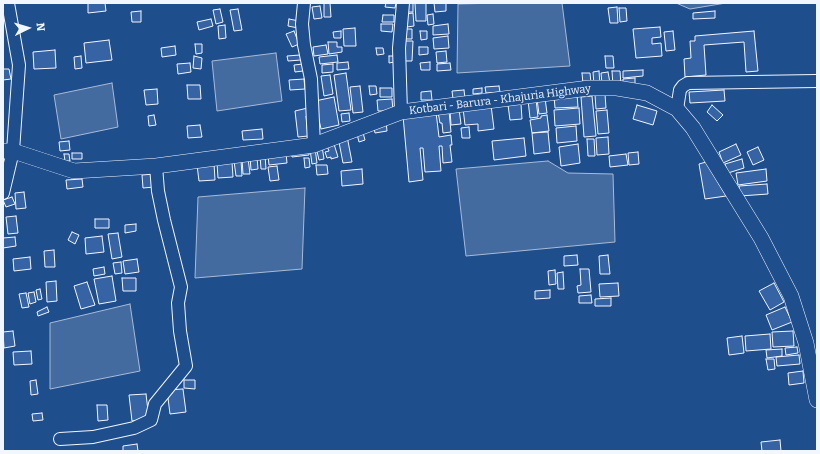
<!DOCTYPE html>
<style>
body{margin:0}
#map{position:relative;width:820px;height:454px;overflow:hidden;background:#1f4e8c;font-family:Bitter,serif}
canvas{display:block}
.frame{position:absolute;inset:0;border:4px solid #f2f6ff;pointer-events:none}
.north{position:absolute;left:8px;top:8px;width:40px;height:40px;-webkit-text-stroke:3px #1f4e8c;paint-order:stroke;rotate:85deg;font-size:11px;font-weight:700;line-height:16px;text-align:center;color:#f2f6ff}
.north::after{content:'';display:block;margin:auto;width:14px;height:18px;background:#f2f6ff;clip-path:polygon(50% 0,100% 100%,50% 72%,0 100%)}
</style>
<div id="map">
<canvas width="820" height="454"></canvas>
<div class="frame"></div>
<div class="north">N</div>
</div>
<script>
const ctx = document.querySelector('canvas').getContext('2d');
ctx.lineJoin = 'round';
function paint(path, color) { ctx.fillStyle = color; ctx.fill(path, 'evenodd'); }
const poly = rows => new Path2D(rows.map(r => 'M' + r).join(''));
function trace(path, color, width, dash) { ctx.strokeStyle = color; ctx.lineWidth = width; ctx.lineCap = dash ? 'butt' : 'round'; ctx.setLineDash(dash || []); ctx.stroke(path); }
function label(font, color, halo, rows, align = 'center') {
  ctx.font = font + ' Bitter,serif'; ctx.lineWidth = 3; ctx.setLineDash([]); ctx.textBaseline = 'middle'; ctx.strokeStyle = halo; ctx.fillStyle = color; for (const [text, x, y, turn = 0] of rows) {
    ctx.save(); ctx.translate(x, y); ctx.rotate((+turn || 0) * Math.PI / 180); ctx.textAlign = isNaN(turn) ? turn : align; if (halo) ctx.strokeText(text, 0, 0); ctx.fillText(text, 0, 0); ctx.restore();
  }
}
const water = poly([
 [501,3,562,3,570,66,457,73,458,4,501,3],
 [676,3,726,3,690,9,676,3],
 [276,53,282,101,217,111,212,61,276,53],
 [112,83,118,127,61,139,54,95,112,83],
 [548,161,568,173,613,174,615,242,466,256,456,169,548,161],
 [305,188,302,269,195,278,198,197,305,188],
 [130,304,140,371,50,389,50,323,130,304]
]);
paint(water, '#446ba0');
trace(water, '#a8bbd7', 1);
const building = poly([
 [88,3,105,3,106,11,88,13,88,3],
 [324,3,330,3,331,17,324,17,324,3],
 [386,3,396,3,395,8,385,7,386,3],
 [407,3,413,3,413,12,407,12,407,3],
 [415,3,426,3,426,21,416,21,415,3],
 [434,3,446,3,446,11,435,12,434,3],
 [320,6,322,18,314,19,312,7,320,6],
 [617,7,618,23,610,23,608,8,617,7],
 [619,8,626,8,627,21,620,22,619,8],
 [220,9,223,22,216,24,213,10,220,9],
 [238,9,242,30,234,31,230,10,238,9],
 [141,11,141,22,132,22,131,12,141,11],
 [715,11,715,18,693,19,693,13,715,11],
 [413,13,414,26,407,27,406,14,413,13],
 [433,14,434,24,428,25,427,15,433,14],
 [383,15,394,15,394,22,382,22,383,15],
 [211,19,213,26,199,30,197,22,211,19],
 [289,19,299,21,298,28,288,26,289,19],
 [381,24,393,24,392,32,381,31,381,24],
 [448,24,449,34,433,35,433,26,448,24],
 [225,25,226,38,219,39,218,26,225,25],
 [660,27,661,37,652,38,652,44,661,43,662,56,636,58,633,29,660,27],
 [355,28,356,46,344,46,343,29,355,28],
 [405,29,412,29,412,39,405,39,405,29],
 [294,31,299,44,292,47,286,34,294,31],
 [341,31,341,38,334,38,333,32,341,31],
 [420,31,427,31,427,39,421,40,420,31],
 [673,31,675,50,666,51,664,32,673,31],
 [754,31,758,71,746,72,744,42,704,45,706,75,685,77,684,59,691,58,690,41,695,41,695,36,754,31],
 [448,36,449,48,434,49,433,38,448,36],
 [109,40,112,60,86,63,84,43,109,40],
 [402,41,413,41,412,61,402,61,402,41],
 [328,42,337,42,337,47,342,47,342,52,329,54,328,42],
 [195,44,202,44,202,53,196,54,195,44],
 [326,45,328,54,314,56,313,47,326,45],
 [175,46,176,55,162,57,161,48,175,46],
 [419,47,428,47,428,54,419,55,419,47],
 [376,48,383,48,384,54,377,55,376,48],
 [55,50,56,68,34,69,33,52,55,50],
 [446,51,447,62,437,63,436,52,446,51],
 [300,55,301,60,288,61,287,56,300,55],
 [337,55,338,62,320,64,319,57,337,55],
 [81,56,82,68,75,69,74,57,81,56],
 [194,56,202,58,201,69,193,68,194,56],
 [389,56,394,56,394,62,389,63,389,56],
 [605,56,613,56,614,68,606,68,605,56],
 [348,62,349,69,337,70,337,63,348,62],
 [430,62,430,70,421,70,420,63,430,62],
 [190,63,191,72,178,74,177,64,190,63],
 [450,63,451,70,437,71,437,64,450,63],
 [303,64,303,71,295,72,294,65,303,64],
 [333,64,333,72,322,73,322,65,333,64],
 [3,69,9,69,11,79,3,80,3,69],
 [643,70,643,76,623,78,623,71,643,70],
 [599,71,600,85,594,85,593,72,599,71],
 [612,71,620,71,621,86,613,86,612,71],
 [608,72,610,83,602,84,601,73,608,72],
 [346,73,351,110,339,111,334,75,346,73],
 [582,73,590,73,591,83,583,84,582,73],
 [330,75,333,94,324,96,321,76,330,75],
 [635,78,635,87,623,87,623,79,635,78],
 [304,79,305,89,290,90,289,80,304,79],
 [187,85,200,85,201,99,188,99,187,85],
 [360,86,363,112,353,113,350,87,360,86],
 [369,86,376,86,377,94,370,95,369,86],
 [499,86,500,92,486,93,485,87,499,86],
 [380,88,392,88,392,97,380,97,380,88],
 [482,88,482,93,473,94,473,89,482,88],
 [157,89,158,104,146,105,144,90,157,89],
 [464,90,465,98,453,99,452,91,464,90],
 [724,90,725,101,690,103,689,92,724,90],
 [431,91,432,100,421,100,421,92,431,91],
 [577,94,578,107,555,108,554,96,577,94],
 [605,94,606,108,596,109,595,95,605,94],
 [592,96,596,136,584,137,581,97,592,96],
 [334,97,339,125,321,129,315,101,334,97],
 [545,98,547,113,539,114,537,99,545,98],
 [392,99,393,111,378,111,377,100,392,99],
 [536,99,538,117,530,118,528,100,536,99],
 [521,104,522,119,510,120,508,105,521,104],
 [491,105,494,129,478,131,478,124,465,125,463,108,491,105],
 [637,105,657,111,653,125,633,119,637,105],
 [712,105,723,115,717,121,707,112,712,105],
 [312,107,313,116,306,116,308,136,298,137,295,111,312,107],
 [579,108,580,124,555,126,554,110,579,108],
 [459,109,461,124,451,125,450,110,459,109],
 [607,110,609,133,598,134,596,111,607,110],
 [449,111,451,132,443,133,442,123,440,123,438,112,449,111],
 [436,112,439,137,451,135,452,145,450,145,452,162,443,163,442,146,439,146,441,171,425,172,423,148,420,148,423,180,409,182,403,116,436,112],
 [349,113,350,121,342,122,341,114,349,113],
 [154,115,156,125,149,126,148,116,154,115],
 [547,115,549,131,532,133,530,120,541,118,541,116,547,115],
 [386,121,387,131,375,133,373,123,386,121],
 [200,125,202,137,188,138,187,126,200,125],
 [576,126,577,141,557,143,556,128,576,126],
 [469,127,470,138,462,138,461,128,469,127],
 [262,129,263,139,243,140,242,131,262,129],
 [362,129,365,140,359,142,356,130,362,129],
 [548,132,550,152,534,154,532,133,548,132],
 [347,136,352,162,343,163,338,137,347,136],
 [608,137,609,154,597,155,596,138,608,137],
 [524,138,526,156,494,160,492,141,524,138],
 [587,139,594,139,595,156,588,156,587,139],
 [69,141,70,150,60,151,59,142,69,141],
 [334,144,338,157,331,159,331,157,327,158,325,152,329,151,327,146,334,144],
 [578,144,580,163,561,166,559,147,578,144],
 [736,144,741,155,723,163,719,152,736,144],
 [322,146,324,159,319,160,316,147,322,146],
 [758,147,764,160,753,165,747,152,758,147],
 [315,148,317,163,312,164,310,149,315,148],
 [309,149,309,155,292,157,291,152,309,149],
 [638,152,639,164,629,165,628,153,638,152],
 [72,153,82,153,82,159,72,159,72,153],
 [286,153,287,163,269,165,268,155,286,153],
 [64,154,69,154,70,161,65,161,64,154],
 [626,154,628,165,610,167,609,156,626,154],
 [265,155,266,169,261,169,260,156,265,155],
 [250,157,257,157,258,169,251,170,250,157],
 [248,158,250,174,243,174,242,159,248,158],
 [304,158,309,158,310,167,305,168,304,158],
 [742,159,744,168,728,173,725,164,742,159],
 [241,160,242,176,236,176,234,161,241,160],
 [232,162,233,177,218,178,217,163,232,162],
 [706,162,726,196,705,199,699,164,706,162],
 [214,163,215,180,199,181,197,165,214,163],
 [316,165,327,165,328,174,317,175,316,165],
 [277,166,279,180,270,181,268,167,277,166],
 [362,169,363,184,342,186,341,171,362,169],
 [766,169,767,181,738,185,736,173,766,169],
 [154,174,154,187,143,188,142,175,154,174],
 [82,179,83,187,67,189,66,180,82,179],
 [767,184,768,194,740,196,739,186,767,184],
 [24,192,26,208,16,209,15,193,24,192],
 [12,197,15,204,6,207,3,200,12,197],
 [16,216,18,233,8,234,6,217,16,216],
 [95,219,109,219,109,228,95,228,95,219],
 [136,224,136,231,125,233,125,225,136,224],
 [72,232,79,235,75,244,68,240,72,232],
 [118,233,122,257,112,259,108,234,118,233],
 [102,236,104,252,86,254,85,238,102,236],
 [15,237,16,246,3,248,3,238,15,237],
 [54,250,55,267,45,267,44,251,54,250],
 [577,255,578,265,564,266,564,256,577,255],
 [608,255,610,274,600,274,599,256,608,255],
 [30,257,31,269,14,271,13,259,30,257],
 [137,259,139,272,125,274,123,261,137,259],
 [121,262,122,273,115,274,113,263,121,262],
 [104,267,105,274,94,276,93,269,104,267],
 [580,269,589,269,591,292,578,293,577,286,581,285,580,269],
 [555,270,556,284,549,285,548,271,555,270],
 [563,272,564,289,558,289,557,273,563,272],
 [112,276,116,301,99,304,94,279,112,276],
 [122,278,136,278,136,291,123,291,122,278],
 [56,281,57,301,47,302,46,282,56,281],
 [87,282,95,305,81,309,74,286,87,282],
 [618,283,619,296,600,297,599,284,618,283],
 [774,283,784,302,770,310,759,291,774,283],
 [40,289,42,299,38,300,36,290,40,289],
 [550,290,550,298,535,299,535,291,550,290],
 [34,292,36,302,30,304,28,293,34,292],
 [26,293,29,307,22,308,19,294,26,293],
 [591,295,592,303,579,303,579,296,591,295],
 [611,298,611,306,595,306,595,299,611,298],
 [47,307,49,312,38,316,37,312,47,307],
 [785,307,792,322,772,330,766,315,785,307],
 [13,331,15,346,4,348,3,332,13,331],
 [793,331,794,346,773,347,772,332,793,331],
 [770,334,771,349,746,351,745,336,770,334],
 [742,336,744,353,729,355,727,338,742,336],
 [797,347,798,353,786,355,785,348,797,347],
 [782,349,782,356,767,358,766,350,782,349],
 [31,351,32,364,14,365,13,352,31,351],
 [799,355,800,364,777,366,776,357,799,355],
 [766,359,774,359,775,369,768,370,766,359],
 [803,371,804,383,789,385,788,373,803,371],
 [36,380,38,394,31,395,30,381,36,380],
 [184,380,195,380,195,389,184,388,184,380],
 [183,389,186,412,170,414,167,390,183,389],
 [146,394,149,419,132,421,129,395,146,394],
 [97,405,107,405,108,420,98,421,97,405],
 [42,413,43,420,33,421,32,414,42,413],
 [780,440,781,451,762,451,761,442,780,440],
 [137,444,138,451,123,451,123,446,137,444]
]);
paint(building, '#3563a3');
trace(building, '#f2f6ff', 1);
const minor = poly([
 [304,3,302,24,304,45,311,79,314,145],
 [677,109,680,90,683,86,688,83,816,81],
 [401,112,399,48,403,3],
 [3,193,13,151,19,65,8,3],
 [60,439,93,437,134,428,151,420,155,404,186,366,180,331,178,303,181,287,164,220,158,191,156,166]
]);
const major = poly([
 [3,151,13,151,74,171,156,166,314,145,401,112,589,88,617,88,647,93,677,109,693,128,761,238,791,296,806,343,817,400]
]);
trace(minor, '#f2f6ff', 14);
trace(major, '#f2f6ff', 16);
trace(minor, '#1f4e8c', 12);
trace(major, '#1f4e8c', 15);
label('11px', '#f2f6ff', '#1f4e8c', [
 ["Kotbari - Barura - Khajuria Highway",500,100,-7]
]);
</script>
